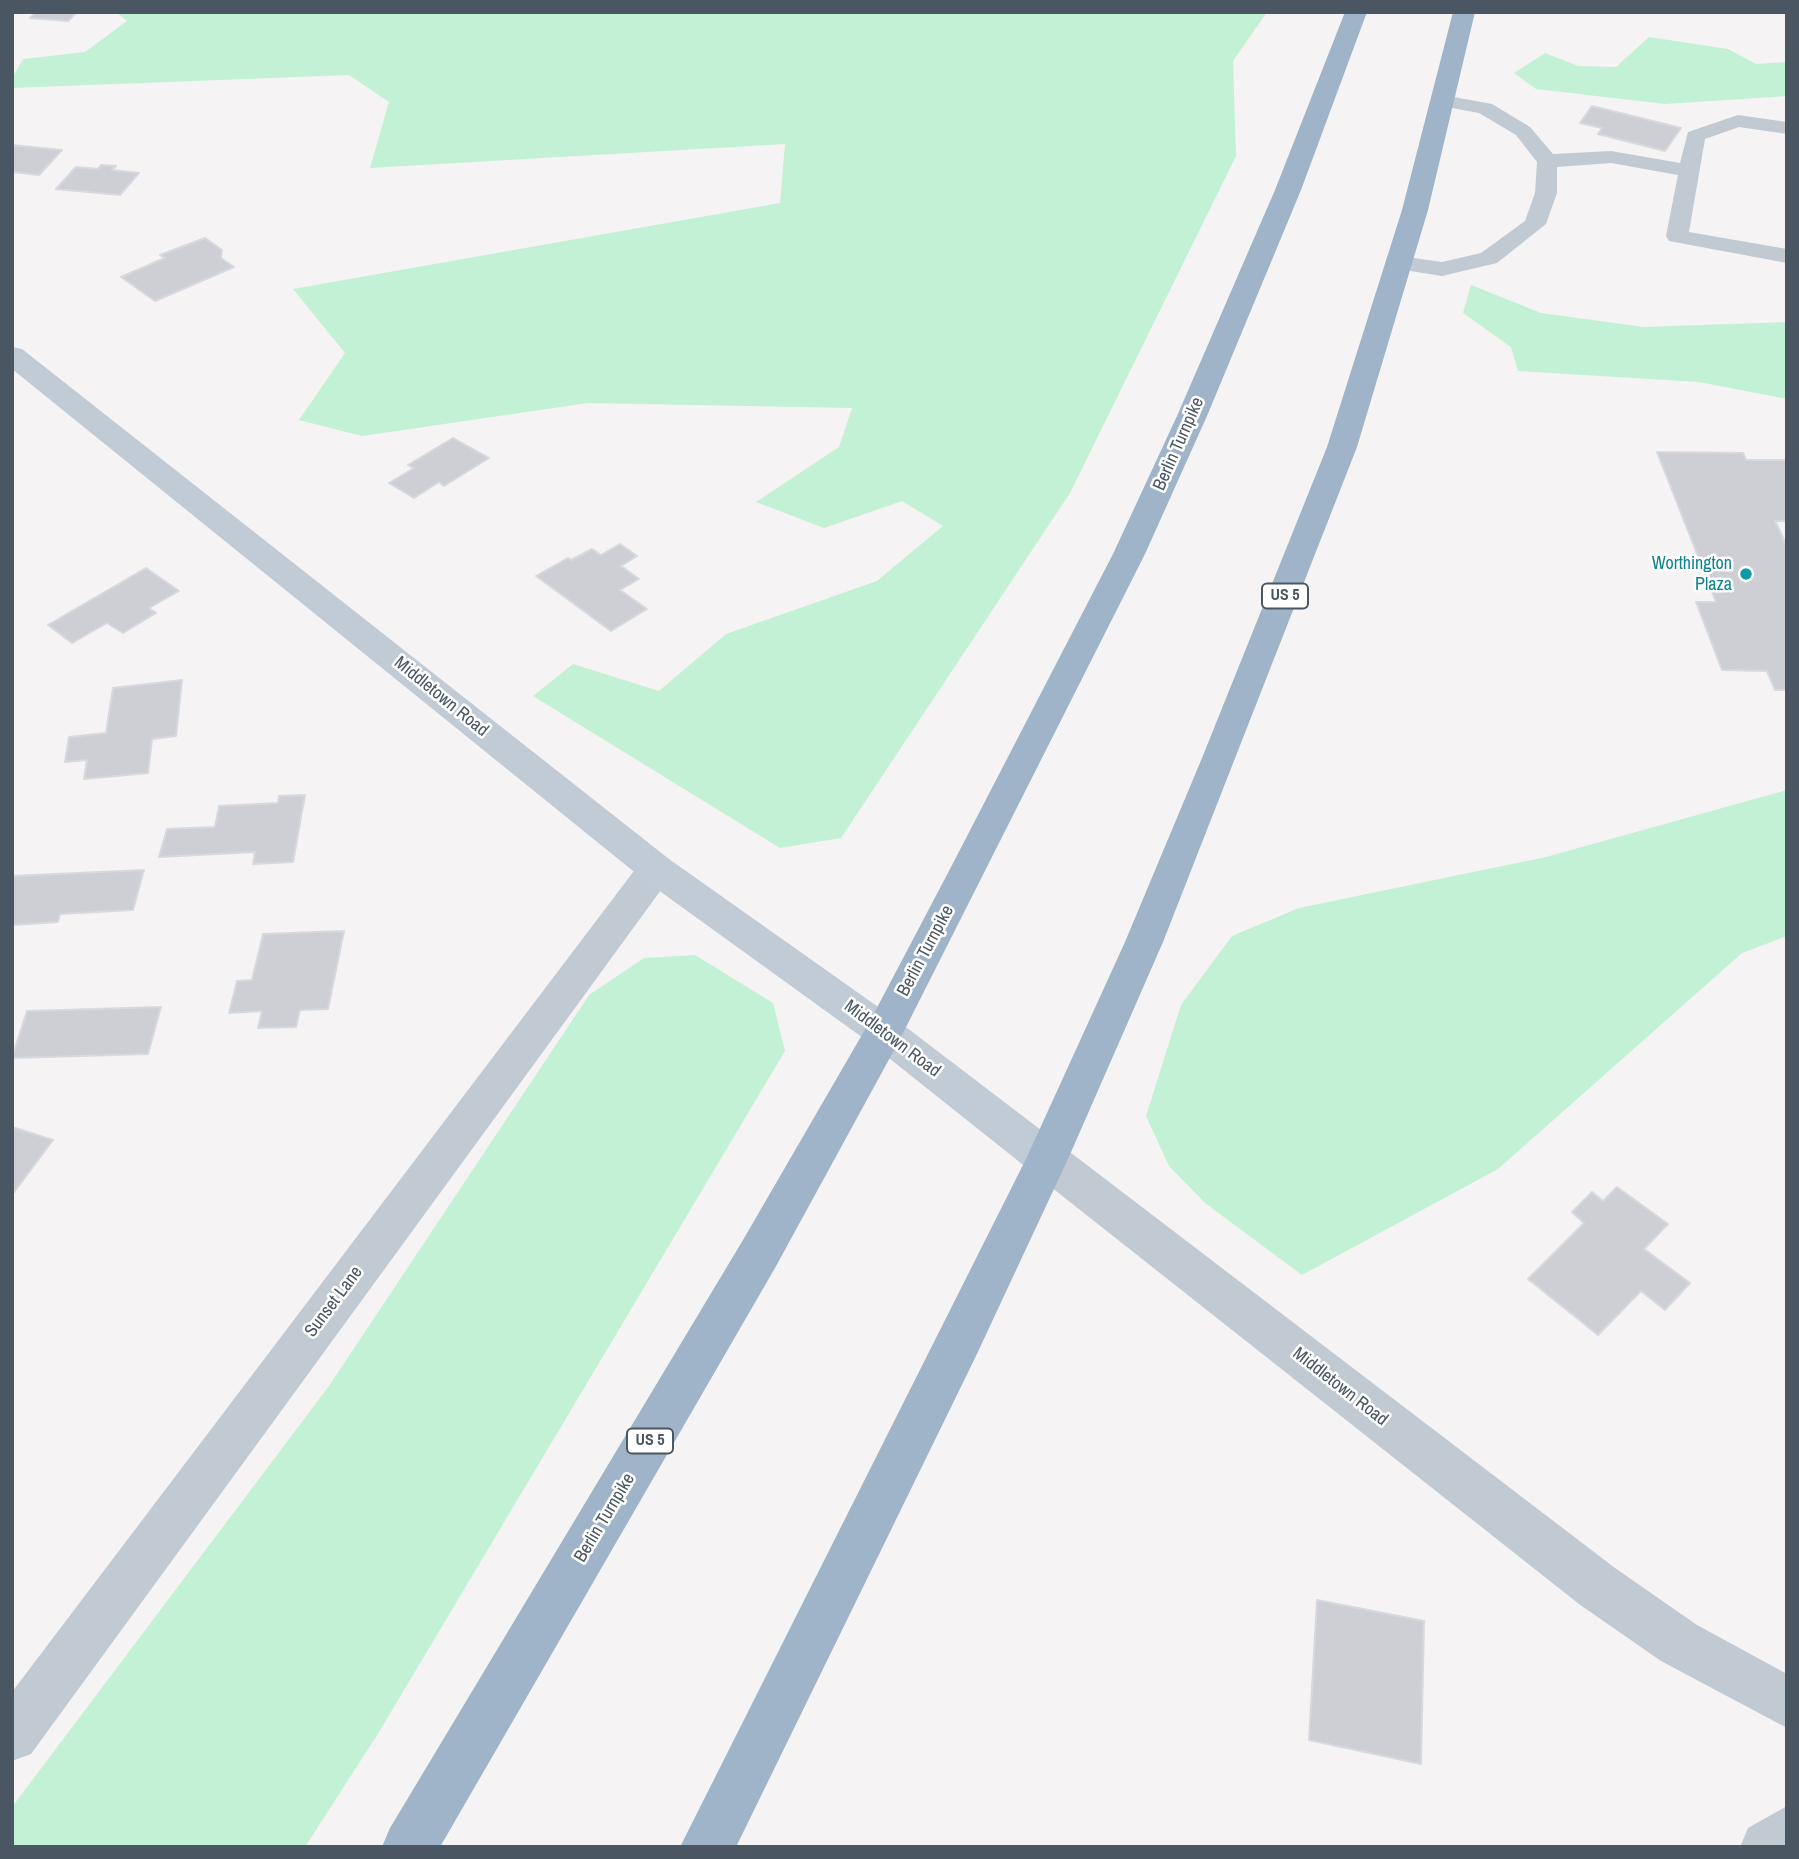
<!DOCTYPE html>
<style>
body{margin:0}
#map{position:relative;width:1799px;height:1859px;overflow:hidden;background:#f5f3f3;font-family:"Archivo Narrow",sans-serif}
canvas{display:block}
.frame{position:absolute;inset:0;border:14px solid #4a5661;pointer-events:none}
</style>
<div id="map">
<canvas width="1799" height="1859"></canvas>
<div class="frame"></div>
</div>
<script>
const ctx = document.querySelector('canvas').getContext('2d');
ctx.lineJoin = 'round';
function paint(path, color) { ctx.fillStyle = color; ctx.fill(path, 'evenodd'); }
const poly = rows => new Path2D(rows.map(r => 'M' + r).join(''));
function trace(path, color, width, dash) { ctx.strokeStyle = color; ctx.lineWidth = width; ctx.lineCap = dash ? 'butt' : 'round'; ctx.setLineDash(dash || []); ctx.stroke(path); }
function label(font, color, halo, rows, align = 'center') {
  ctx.font = font + ' "Archivo Narrow",sans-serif'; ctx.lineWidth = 5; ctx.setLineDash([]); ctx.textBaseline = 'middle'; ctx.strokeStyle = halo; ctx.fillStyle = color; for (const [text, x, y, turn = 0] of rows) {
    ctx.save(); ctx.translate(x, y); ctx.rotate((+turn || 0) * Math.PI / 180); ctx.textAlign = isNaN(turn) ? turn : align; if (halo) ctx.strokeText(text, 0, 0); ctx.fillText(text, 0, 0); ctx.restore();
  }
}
paint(poly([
 [116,12,1267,12,1233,61,1236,156,1070,493,841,838,780,848,533,696,573,664,659,691,726,634,877,581,943,526,902,501,824,528,756,502,839,447,852,408,588,403,362,436,299,420,345,353,293,289,780,203,785,144,370,168,389,102,349,75,12,88,12,78,23,59,85,52,127,21],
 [1649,37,1728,49,1756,64,1787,62,1787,96,1665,104,1536,89,1514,73,1545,53,1578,66,1616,67],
 [1471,285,1541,313,1644,327,1787,322,1787,399,1699,382,1518,371,1511,347,1463,313],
 [1787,790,1787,936,1742,953,1498,1169,1302,1275,1205,1203,1169,1166,1146,1116,1181,1005,1232,936,1299,908,1546,857],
 [695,955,773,1003,785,1051,379,1732,305,1847,12,1847,12,1807,329,1386,589,995,644,958]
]), '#c3f1d5');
const building = poly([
 [36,12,77,12,68,21,30,18,36,12],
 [1592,106,1681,128,1665,151,1598,134,1602,128,1580,123,1592,106],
 [12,145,62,150,39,175,12,172,12,145],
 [101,165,116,166,112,170,139,173,120,195,56,189,76,167,98,169,101,165],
 [205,238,222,250,221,258,234,267,155,301,121,277,165,258,160,255,205,238],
 [453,438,489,458,444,486,439,482,414,498,389,483,414,468,408,465,453,438],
 [1657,452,1743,453,1746,460,1787,460,1787,521,1775,521,1787,546,1787,690,1775,690,1767,671,1722,670,1696,602,1716,602,1657,452],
 [620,544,637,556,621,566,639,579,620,590,647,609,611,631,536,576,568,558,571,560,592,549,601,555,620,544],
 [146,568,179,591,149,608,156,613,123,633,107,623,72,643,48,625,146,568],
 [182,680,176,736,152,739,148,773,84,779,87,760,65,762,69,737,106,733,113,688,182,680],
 [305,795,293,862,253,864,255,852,159,857,167,829,215,827,219,806,278,803,279,796,305,795],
 [144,870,133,910,60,914,58,922,12,925,12,876,144,870],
 [344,931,328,1009,300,1010,296,1027,258,1028,262,1011,229,1013,237,981,252,980,263,934,344,931],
 [161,1007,148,1054,12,1058,27,1011,161,1007],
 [12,1127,53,1140,12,1195,12,1127],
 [1617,1187,1668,1224,1644,1249,1690,1283,1665,1310,1641,1291,1598,1335,1528,1279,1584,1223,1572,1212,1592,1192,1603,1201,1617,1187],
 [1317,1600,1424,1621,1421,1764,1309,1740,1317,1600]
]);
paint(building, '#cdcfd5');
trace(building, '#d7d9de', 2);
paint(poly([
 [1443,95,1492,104,1530,127,1553,154,1611,151,1680,163,1688,132,1738,115,1787,122,1787,134,1739,127,1705,139,1689,232,1787,249,1787,263,1669,241,1666,236,1678,175,1611,163,1557,167,1557,193,1546,224,1497,263,1442,276,1392,268,1389,263,1400,256,1442,262,1481,253,1525,221,1535,193,1537,162,1516,135,1479,113,1436,105,1433,101,1436,97,1443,95]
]), '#c1cad2');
paint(poly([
 [656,855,669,859,675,869,669,879,31,1754,12,1761,12,1692,643,859,656,855],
 [1787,1806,1787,1847,1740,1847,1748,1828,1787,1806]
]), '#c1cad2');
paint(poly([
 [1047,1141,1062,1146,1615,1568,1697,1625,1787,1674,1787,1728,1661,1661,1579,1604,1032,1172,1026,1159,1032,1146,1047,1141]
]), '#c1cad2');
paint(poly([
 [12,347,22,349,669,859,898,1021,1062,1146,1068,1159,1062,1172,1047,1177,1032,1172,870,1043,643,879,12,369,12,347]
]), '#c1cbd6');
paint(poly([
 [1345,12,1367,12,1301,190,1207,416,1145,554,898,1043,775,1268,440,1847,382,1847,390,1828,743,1240,870,1021,950,869,1113,554,1177,416,1275,190,1345,12],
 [1453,12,1475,12,1428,210,1357,447,1163,942,1068,1159,975,1358,736,1847,680,1847,1026,1159,1125,942,1202,758,1327,447,1402,210,1453,12]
]), '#9fb4c9');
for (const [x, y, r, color] of [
 [1746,574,7,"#0f9aa8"]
]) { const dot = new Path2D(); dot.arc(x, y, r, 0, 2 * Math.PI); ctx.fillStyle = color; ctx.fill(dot); trace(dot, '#fff', 2.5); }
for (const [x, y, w] of [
 [1285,596,46],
 [650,1441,46]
]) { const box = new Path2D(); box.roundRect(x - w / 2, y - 12.5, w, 25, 5); ctx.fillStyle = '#fff'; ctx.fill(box); trace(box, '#4a5661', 2); }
label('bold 16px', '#4a5661', null, [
 ["US 5",1285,596],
 ["US 5",650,1441]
]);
label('18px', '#4a5661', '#fff', [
 ["Berlin Turnpike",1179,444,-66],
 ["Middletown Road",441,697,39],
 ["Berlin Turnpike",926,951,-62],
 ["Middletown Road",892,1039,37],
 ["Sunset Lane",334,1302,-53],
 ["Middletown Road",1340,1387,38],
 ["Berlin Turnpike",605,1518,-59]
]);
label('18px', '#0d838f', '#fff', [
 ["Worthington",1732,564],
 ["Plaza",1732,585]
], 'right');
</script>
